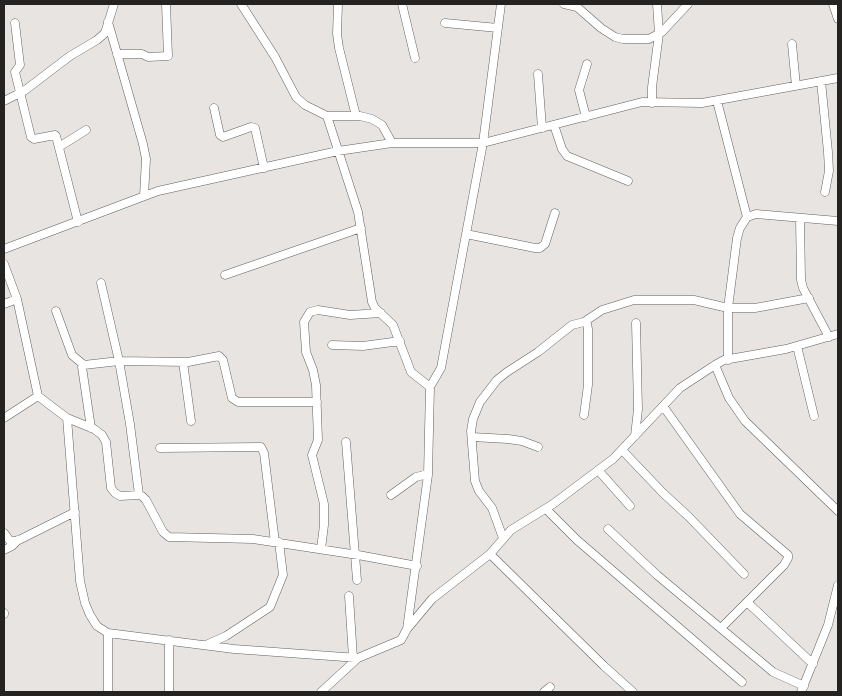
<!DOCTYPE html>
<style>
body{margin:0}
#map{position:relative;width:842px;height:696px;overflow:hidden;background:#e7e4e1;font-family:Helvetica,sans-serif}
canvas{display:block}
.frame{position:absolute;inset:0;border:5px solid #242321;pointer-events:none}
</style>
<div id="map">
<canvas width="842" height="696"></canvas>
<div class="frame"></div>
</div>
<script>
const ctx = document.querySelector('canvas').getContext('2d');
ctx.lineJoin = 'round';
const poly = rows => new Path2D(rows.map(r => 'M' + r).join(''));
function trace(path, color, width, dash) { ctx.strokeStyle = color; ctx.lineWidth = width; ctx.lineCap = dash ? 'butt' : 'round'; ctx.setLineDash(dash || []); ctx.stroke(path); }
const minor = poly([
 [241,4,275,57,296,97,305,105,327,116,358,212,372,302,375,308,393,325,411,372,430,387],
 [338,4,337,34,339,48,356,116],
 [402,4,415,58],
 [564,4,577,7,601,28,615,37,623,39,649,39,662,32,688,4],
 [833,4,838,19],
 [108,22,143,144,146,159,144,196],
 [15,23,20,65,15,72,31,137,34,139,55,135,56,136,78,222],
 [445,23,498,28],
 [792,44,796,86],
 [117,54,142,54,148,57,168,56,166,4],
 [538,74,542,128],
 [821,81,828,152,829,171,825,192],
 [4,101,24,91,70,56,97,40,105,33,114,4],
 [717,101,747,217],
 [652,103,652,87,659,34,657,4],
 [214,108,220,135,223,137,251,127,255,128,264,168],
 [327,116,360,116,372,119,382,125,392,143],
 [586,117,579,90,587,64],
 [554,125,562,149,567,156,628,181],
 [59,147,86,130],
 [800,218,801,280,803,288,829,337],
 [466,234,535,248,540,248,545,244,555,213],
 [4,249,158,191,338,151,392,143,483,143,642,102,702,103,838,78],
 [4,264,17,299,38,396,67,418,80,581,85,603,90,615,97,626,108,633,108,692],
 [225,275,361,228],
 [101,283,119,361,130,424,139,495],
 [4,304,17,299],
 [56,311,72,355,84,365],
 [584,322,602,310,634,300,694,300,728,308,755,308,809,298],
 [332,345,363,346,400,341],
 [797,346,814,416],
 [728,360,728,308,737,238,740,228,747,217,756,214,838,221],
 [183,362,191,421],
 [715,365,729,398,745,421,838,511],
 [663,406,740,514,788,555,788,558,784,565,721,628],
 [4,418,38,396],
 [67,418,94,429,102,435,106,442,111,488,115,493,120,496,139,495,142,496,146,500,163,532,169,537,253,539,358,555,417,566],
 [91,428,82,367,84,365,119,361,188,362,219,356,223,360,232,398,238,402,317,402],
 [635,436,638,409,636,323],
 [472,437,508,439,522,441,538,447],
 [346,442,357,580],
 [160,448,261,447,264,453,275,542],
 [622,450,663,493,689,517,744,574],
 [598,470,630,506],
 [391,495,416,477,428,474],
 [546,509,577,540,742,682],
 [608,529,657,575,773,672,804,686],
 [4,533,10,541,17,541,75,512],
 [503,538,492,508,479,491,475,481,471,431,473,419,480,402,497,380,507,372,538,352,572,325,584,322,587,324,588,329,588,385,584,415],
 [321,549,324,525,324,504,312,455,318,440,316,385,313,370,306,352,304,322,310,312,318,310,350,315,381,313],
 [4,550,12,546,18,540],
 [490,554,604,666,633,692],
 [349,596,353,658],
 [747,602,813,664],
 [4,614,4,613],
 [407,629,432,599,490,554,511,530,553,504,613,459,680,388,715,365,724,360,786,349,838,334],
 [108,633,234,649,358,658],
 [169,640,169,692],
 [208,644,226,636,270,607,283,575,279,542],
 [321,692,358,658,401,640,407,629,428,475,430,387,441,368,483,143,501,4],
 [544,692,550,687],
 [801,692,828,625,838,585]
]);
trace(minor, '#63605d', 9);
trace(minor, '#fff', 8);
</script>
